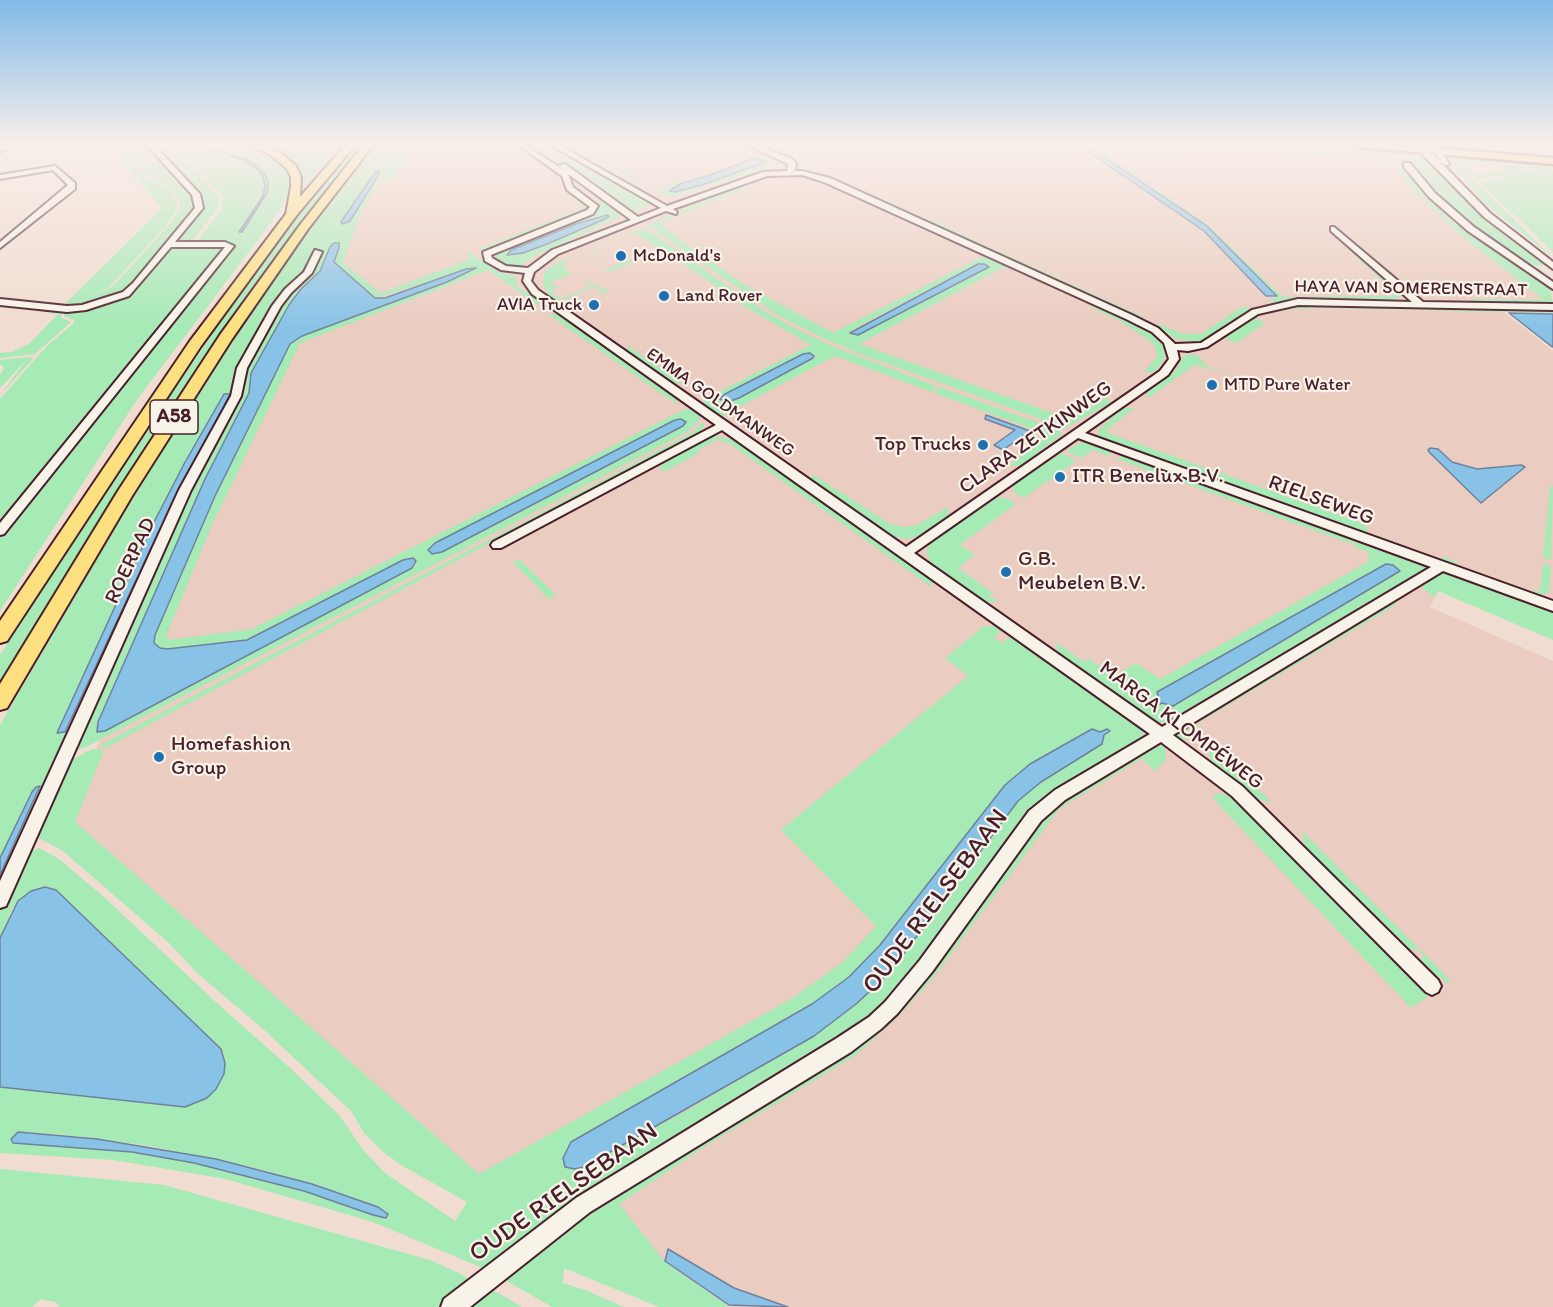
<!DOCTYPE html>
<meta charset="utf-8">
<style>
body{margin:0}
canvas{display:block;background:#f0dcd0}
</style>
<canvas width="1553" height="1307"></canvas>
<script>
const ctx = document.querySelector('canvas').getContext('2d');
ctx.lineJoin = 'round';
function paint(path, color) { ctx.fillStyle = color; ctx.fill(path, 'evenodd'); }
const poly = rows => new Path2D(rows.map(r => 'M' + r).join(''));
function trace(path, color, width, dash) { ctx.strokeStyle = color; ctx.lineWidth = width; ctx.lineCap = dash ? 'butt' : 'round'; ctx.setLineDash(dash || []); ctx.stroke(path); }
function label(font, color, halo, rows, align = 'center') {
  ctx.font = font + ' Itim,sans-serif'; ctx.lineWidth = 4.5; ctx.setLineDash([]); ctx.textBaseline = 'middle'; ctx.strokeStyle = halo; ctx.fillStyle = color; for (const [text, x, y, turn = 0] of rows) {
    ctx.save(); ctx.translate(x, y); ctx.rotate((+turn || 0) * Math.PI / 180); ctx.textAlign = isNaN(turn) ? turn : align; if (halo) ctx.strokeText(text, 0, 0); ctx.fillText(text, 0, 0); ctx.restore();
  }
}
paint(poly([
 [401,144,1206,144,1392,158,1461,230,1553,304,1492,303,1553,351,1553,601,1452,564,1430,607,1553,661,1553,1307,713,1307,398,1142,57,834,290,324]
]), '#ebccc0');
paint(poly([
 [108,144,126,144,138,158,137,166,140,171,148,179,165,186,174,196,178,208,164,228,109,287,71,305,64,305,162,208],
 [129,144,138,144,145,151,141,144,144,144,191,196,193,203,192,212,129,286,105,299,73,306,81,300,112,287,163,232,179,211,180,203,176,195,166,184,144,173,140,167,141,157],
 [153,144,170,144,219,197,219,205,216,211,191,242,180,243,177,240,201,211,203,199],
 [175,144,194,144,236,158,251,165,261,173,265,182,263,194,239,231,242,232,265,198,268,189,267,177,256,165,200,144,242,144,274,158,284,166,290,176,290,187,287,197,270,224,138,398,0,611,0,535,233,246,228,243,196,243,221,210,223,196],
 [254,144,341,144,296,197,297,175,271,150],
 [356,144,365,144,302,223,241,307,0,687,0,655,104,493,237,298,290,226],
 [377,144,384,144,373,159,387,144,415,144,393,179,382,179,361,212,343,263,381,293,471,259,465,254,470,253,499,272,515,276,518,287,539,300,538,305,488,270,300,343,211,527,166,636,169,640,252,629,683,410,694,410,699,414,699,421,687,432,84,748,73,750,169,530,238,396,244,369,284,299,310,272,320,251,316,251,305,273,287,289,275,306,238,370,233,396,174,506,0,890,0,875,40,787,36,787,32,792,0,858,0,725,121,518,208,378,297,247],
 [376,171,379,172,378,176,350,221,343,224,341,222],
 [335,243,339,243,339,248,334,262,377,298,466,269,475,269,447,282,302,336,290,344,215,496,155,635,154,643,160,648,167,649,247,640,403,560,413,558,416,561,412,568,105,731,98,731,98,722,205,479,249,393,251,373,289,305,301,289,320,271,330,247],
 [224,394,230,395,159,531,66,732,58,733,144,543,194,445],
 [681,419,685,422,683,426,442,552,432,554,429,550,435,543,675,420],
 [524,144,585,184,624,215,535,256,521,265,505,265,495,260,495,253,594,212,598,208,597,204,601,202,577,182,572,183,567,174],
 [605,215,608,216,605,219,547,244,507,255,511,250,576,224],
 [533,144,549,144,617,187,622,186,653,204,630,212],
 [567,144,581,144,656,190,715,172,710,175,680,184,675,192,702,185,765,162,754,158,766,153,773,156,766,168,669,198],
 [1085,144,1091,144,1207,224,1283,297,1394,296,1393,290,1356,257,1363,258,1402,293,1402,296,1391,300,1315,299,1275,302,1267,300,1279,297,1215,233],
 [1161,144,1226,144,1372,154,1389,157,1405,165,1388,163,1386,160,1352,158,1349,161,1347,157],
 [1243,144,1330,144,1406,150,1407,153,1394,157,1372,152],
 [1451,144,1553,144,1553,154,1527,150],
 [1458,154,1553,162,1553,169,1529,168,1491,178,1478,179,1468,169],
 [1493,159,1512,161,1508,167,1488,174,1475,174,1470,167,1487,163],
 [1416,155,1425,155,1470,201,1550,266,1533,265,1494,240,1458,211,1426,179,1469,222,1497,244,1531,266,1494,244,1438,197,1409,165,1400,159,1409,156,1419,158],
 [1448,157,1458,159,1469,175,1553,258,1482,201],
 [801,162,936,223,940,222,940,224,947,225,945,227,1146,318,1137,318,835,181,828,175,798,165],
 [1393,167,1408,170,1432,198,1416,197,1417,199,1429,200,1438,204,1433,204,1456,225,1462,225,1492,248,1545,281,1550,288,1553,304,1522,302,1479,303,1469,299,1544,300,1463,237,1423,200,1418,199,1414,195,1418,194],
 [1539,169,1553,170,1553,252,1479,181,1494,180,1524,171],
 [740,186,750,187,659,223,691,248,744,284,833,333,982,257,991,257,1008,265,859,344,1069,419,1112,395,1108,398,1110,403,1066,428,863,355,823,338,779,316,647,225],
 [977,264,984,264,989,267,858,335,850,333,852,330],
 [566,191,571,193,568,194,583,205,588,204,589,209,487,250,479,249,583,208,564,192],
 [648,230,758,307,790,326,832,346,936,386,932,392,835,356,720,417,703,405,704,399,811,345,744,306,664,250,605,273,610,267,653,252,658,247,633,233,594,248,597,250,593,252,593,248,636,231],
 [223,245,226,248,0,526,0,399,46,347,74,323,74,320,64,316,64,313,75,313,95,308,124,297,173,247],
 [582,252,584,255,579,253,564,259,566,264,562,267,572,274,550,282,557,287,551,293,560,299,589,287,585,283,590,280,592,281,587,284,590,286,596,284,610,293,596,292,601,290,595,286,566,299,557,300,551,299,546,291,553,289,546,290,543,285,544,272,556,263],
 [1305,304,1553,310,1553,313,1329,308,1287,309,1288,314,1285,311,1287,307],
 [0,305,63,312,61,317,71,322,35,354,0,358,0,353,12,352,29,344,58,314],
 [1089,306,1098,307,1153,335,1164,347,1165,355,1163,362,1154,372,1144,372,1141,375,1156,358,1157,352,1153,343,1122,322],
 [1248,306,1249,310,1199,342,1177,339,1159,328,1157,323,1182,334,1201,334,1237,310],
 [548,314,558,314,677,398,676,404],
 [1254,317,1265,323,1236,343,1223,337],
 [628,346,682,383,670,383,626,351],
 [1192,354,1198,356,1208,367,1234,375,1195,365,1148,398,1146,392,1175,371,1184,356],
 [30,357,33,359,0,395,27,359,0,388,0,375,4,368,0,364,0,360],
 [939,387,1059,430,1062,434,1021,466,1009,466,1049,435,934,393],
 [1123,408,1135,408,1107,429,1108,433,1364,524,1369,532,1359,533,1103,441,1098,436,1099,429],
 [704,422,704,427,697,434,526,524,522,523,690,434],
 [718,436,738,441,931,578,932,584,930,586,729,443,721,442,722,439,718,439,697,451,699,453,664,472,660,468,662,462,707,438],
 [1086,442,1092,443,1113,451,1109,456,1092,450,1081,458,1066,451,1078,444],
 [1062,453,1076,461,1024,498,1014,492,1013,484],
 [1124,454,1355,537,1352,544,1117,459],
 [812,474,890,524,904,527,917,525,948,507,948,516,919,536,908,539,895,537,811,481],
 [1550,486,1553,487,1551,560,1543,558],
 [995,497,1006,498,1016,504,960,545,975,555,958,568,993,593,989,596,998,602,984,602,931,565,926,551,932,541],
 [519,524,520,527,105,748,102,746,102,744],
 [1379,536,1440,559,1444,557,1458,563,1457,565,1534,593,1534,590,1469,566,1540,592,1543,563,1551,567,1549,592,1537,597,1382,541],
 [1357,538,1423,564,1426,569,1177,719,1157,723,1058,654,1056,642,1084,662,1088,658,1114,676,1136,663,1160,679,1368,562,1369,552,1354,547],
 [1386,564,1391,564,1400,571,1173,705,1162,703,1159,699,1157,692],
 [519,559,556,595,549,599,513,562],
 [1443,573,1454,574,1553,609,1553,640,1438,591,1434,597,1423,589,1421,584],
 [1390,602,1397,604,1185,731,1196,740,1179,739,1176,736,1181,729],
 [984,626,999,626,1000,632,994,638,1002,643,1008,638,1015,638,1145,731,1136,743,1061,788,927,955,877,1013,485,1269,373,1222,226,1179,114,1160,0,1153,0,1087,185,1107,224,1053,53,888,40,887,22,897,12,909,0,938,0,911,26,853,39,848,59,859,105,898,219,1005,289,1067,339,1115,364,1151,385,1173,455,1221,467,1202,401,1165,382,1151,364,1133,351,1111,262,1028,197,973,169,943,63,851,33,835,69,762,75,758,92,749,104,750,75,822,479,1174,791,999,843,962,876,926,781,830,968,676,945,658],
 [1092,729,1104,735,1102,744,1041,782,1018,801,902,956,881,981,856,1004,814,1036,689,1109,580,1169,849,977,880,945,1005,785,1030,764],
 [27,1132,87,1137,155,1147,268,1171,377,1207,386,1211,385,1218,304,1191,194,1163,132,1152,14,1143],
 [1165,745,1166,759,1157,769,1154,771,1142,758,1059,809,933,978,897,1018,856,1055,709,1144,619,1204,665,1262,730,1307,659,1307,564,1268,563,1283,585,1290,624,1307,552,1307,505,1280,503,1278,565,1227,855,1045,1052,808,1149,748],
 [1207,748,1239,772,1272,802,1256,799,1211,761],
 [1219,793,1232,796,1279,840,1429,996,1411,1008,1223,809,1212,797],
 [1302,831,1451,981,1447,983,1440,977,1434,977,1418,961,1423,957,1422,954,1415,948,1409,952,1304,845],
 [0,1169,164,1185,433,1261,465,1276,469,1281,465,1287,439,1307,60,1307,56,1302,41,1299,32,1307,0,1307],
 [490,1290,500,1294,522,1307,463,1307]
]), '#a6eab5');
const water = poly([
 [194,144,246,159,256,165,265,174,268,182,267,193,242,232,239,232,263,196,265,186,263,176,256,168,243,160,194,144],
 [1077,144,1085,144,1207,226,1277,296,1266,296,1204,231,1077,144],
 [754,158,766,162,702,185,675,192,669,191,680,184,710,175,754,158],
 [376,171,379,171,378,176,350,221,342,224,341,222,376,171],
 [607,215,609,216,605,219,547,244,523,253,507,255,511,250,576,224,607,215],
 [334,243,339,243,339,248,334,262,375,298,385,298,466,269,476,268,447,282,302,336,290,344,215,496,155,635,154,643,160,648,167,649,247,640,403,560,413,558,416,561,412,568,105,731,97,732,98,722,205,479,249,393,251,373,289,305,301,289,320,271,330,247,334,243],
 [978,264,984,264,989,267,858,335,850,333,978,264],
 [1509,313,1553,314,1553,347,1551,346,1509,313],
 [810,353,814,356,813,358,739,398,728,402,719,399,725,394,803,354,810,353],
 [224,394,230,394,159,531,65,732,57,733,151,528,184,464,224,394],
 [986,415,1030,431,1003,450,994,445,1015,430,985,419,986,415],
 [681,419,686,422,683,426,442,552,432,554,428,550,435,543,675,420,681,419],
 [1430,448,1438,449,1452,462,1477,469,1521,465,1525,467,1481,503,1430,453,1428,450,1430,448],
 [1386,564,1393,565,1400,571,1173,706,1162,703,1158,705,1154,702,1159,699,1157,692,1386,564],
 [1092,729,1100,732,1107,729,1110,731,1104,735,1102,744,1041,782,1018,801,902,956,881,981,856,1004,814,1036,584,1167,575,1169,565,1167,563,1158,571,1142,812,1004,849,977,880,945,1005,785,1030,764,1092,729],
 [40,786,30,808,0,875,0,858,32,792,36,787,40,786],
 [45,887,56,890,221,1049,225,1063,224,1074,216,1089,207,1098,185,1107,0,1087,0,938,18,901,31,891,45,887],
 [18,1132,97,1139,216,1159,312,1184,378,1207,388,1214,386,1218,373,1215,304,1191,194,1163,132,1152,13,1143,11,1139,18,1132],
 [668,1249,734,1288,788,1307,729,1305,665,1261,668,1249]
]);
paint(water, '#88c3e7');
trace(water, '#6f819c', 1.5);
const minor = poly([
 [8,144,17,144,0,152,0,147,8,144],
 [146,144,153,144,200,194,203,208,175,242,225,242,234,246,4,534,0,535,0,523,225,247,171,247,129,296,86,310,67,312,0,305,0,299,67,306,82,305,123,292,133,283,195,208,192,195,146,144],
 [517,144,524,144,566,172,558,166,565,164,638,217,661,208,549,144,557,144,667,206,763,172,787,171,788,164,786,163,744,144,754,144,792,159,796,163,795,171,802,171,830,178,1132,315,1158,328,1175,344,1201,343,1252,310,1298,299,1412,302,1331,231,1331,227,1334,227,1423,302,1553,304,1553,310,1298,305,1258,314,1207,347,1188,351,1177,350,1179,359,1168,375,1085,433,1553,601,1553,611,1443,571,1173,735,1242,786,1438,980,1441,986,1438,992,1432,995,1426,992,1232,796,1161,742,1065,800,1041,821,932,972,897,1014,881,1029,851,1052,590,1212,470,1307,441,1307,444,1299,576,1198,837,1038,869,1017,885,1002,920,960,1029,811,1055,790,1150,734,722,430,501,548,493,548,491,545,493,542,716,425,532,294,523,281,525,273,501,270,485,261,483,252,587,210,590,207,567,190,562,176,517,144],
 [568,174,631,220,552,250,528,268,506,266,492,258,491,255,593,214,598,206,573,187,568,174],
 [802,175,824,182,1126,319,1152,332,1164,343,1169,359,1160,371,906,547,538,290,531,281,534,272,558,254,666,211,676,214,677,212,673,209,767,176,802,175],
 [1078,438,1431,567,1162,727,914,553,1078,438],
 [1417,144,1423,144,1490,213,1553,262,1553,269,1484,217,1425,157,1417,144],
 [1429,144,1435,144,1449,163,1448,165,1442,165,1429,144],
 [1404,163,1410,163,1435,193,1474,227,1553,282,1553,289,1468,231,1429,197,1404,167,1404,163],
 [55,166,75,183,75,189,0,248,0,242,68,185,53,170,0,179,0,175,55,166],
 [315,250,322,252,312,273,291,293,281,306,247,368,241,396,191,490,6,906,0,908,0,881,179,490,231,396,237,368,272,306,285,289,304,272,315,250]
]);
const major = poly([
 [1354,144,1385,144,1553,158,1553,164,1358,147,1354,144]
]);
const highway = poly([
 [245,144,259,144,279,151,296,166,301,177,300,197,346,144,356,144,296,216,201,346,7,641,0,643,0,621,190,341,286,214,291,187,291,177,287,169,271,155,245,144],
 [364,144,374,144,308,229,232,339,132,496,7,708,0,710,0,684,118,491,220,335,300,225,364,144]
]);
trace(minor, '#4a1f2b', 4);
trace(major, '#4a1f2b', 5);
trace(highway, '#4a1f2b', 4);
paint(minor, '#f7f3e8');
paint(major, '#fce080');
paint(highway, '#fce080');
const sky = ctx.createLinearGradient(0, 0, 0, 327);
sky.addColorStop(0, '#81bae8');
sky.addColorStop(0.44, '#f8efea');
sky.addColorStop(1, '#f8efea00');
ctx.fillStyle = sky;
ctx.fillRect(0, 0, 1553, 327);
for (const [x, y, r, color] of [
 [621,256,6,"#1f6fb2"],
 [664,296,6,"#1f6fb2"],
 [594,305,6,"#1f6fb2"],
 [1212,385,6,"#1f6fb2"],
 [983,445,6,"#1f6fb2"],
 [1060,477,6,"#1f6fb2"],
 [1006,572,6,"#1f6fb2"],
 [159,757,6,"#1f6fb2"]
]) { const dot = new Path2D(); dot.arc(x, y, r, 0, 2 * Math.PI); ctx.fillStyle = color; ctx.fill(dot); trace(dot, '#f7f3e8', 2); }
label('18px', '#4a1f2b', '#f7f3e8', [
 ["McDonald's",633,256],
 ["Land Rover",676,296],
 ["AVIA Truck",582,305,"right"],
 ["MTD Pure Water",1224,385]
], 'left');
label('18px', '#4a1f2b', '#f7f3e8', [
 ["HAYA VAN SOMERENSTRAAT",1411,289,1],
 ["EMMA GOLDMANWEG",720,403,35]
]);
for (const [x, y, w] of [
 [174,417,48]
]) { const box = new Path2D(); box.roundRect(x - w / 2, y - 17, w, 34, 4.5); ctx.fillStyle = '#f7f3e8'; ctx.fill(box); trace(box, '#4a1f2b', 1.5); }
label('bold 20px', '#4a1f2b', null, [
 ["A58",174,417]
]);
label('21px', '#4a1f2b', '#f7f3e8', [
 ["CLARA ZETKINWEG",1036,438,-35],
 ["RIELSEWEG",1321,501,20],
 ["ROERPAD",131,561,-65],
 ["MARGA KLOMPÉWEG",1181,726,37]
]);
label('21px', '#4a1f2b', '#f7f3e8', [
 ["Top Trucks",971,445,"right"],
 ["ITR Benelux B.V.",1072,477],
 ["G.B.",1018,560],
 ["Meubelen B.V.",1018,584],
 ["Homefashion",171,745],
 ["Group",171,769]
], 'left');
label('26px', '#4a1f2b', '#f7f3e8', [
 ["OUDE RIELSEBAAN",936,902,-53],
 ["OUDE RIELSEBAAN",564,1193,-35]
]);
</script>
